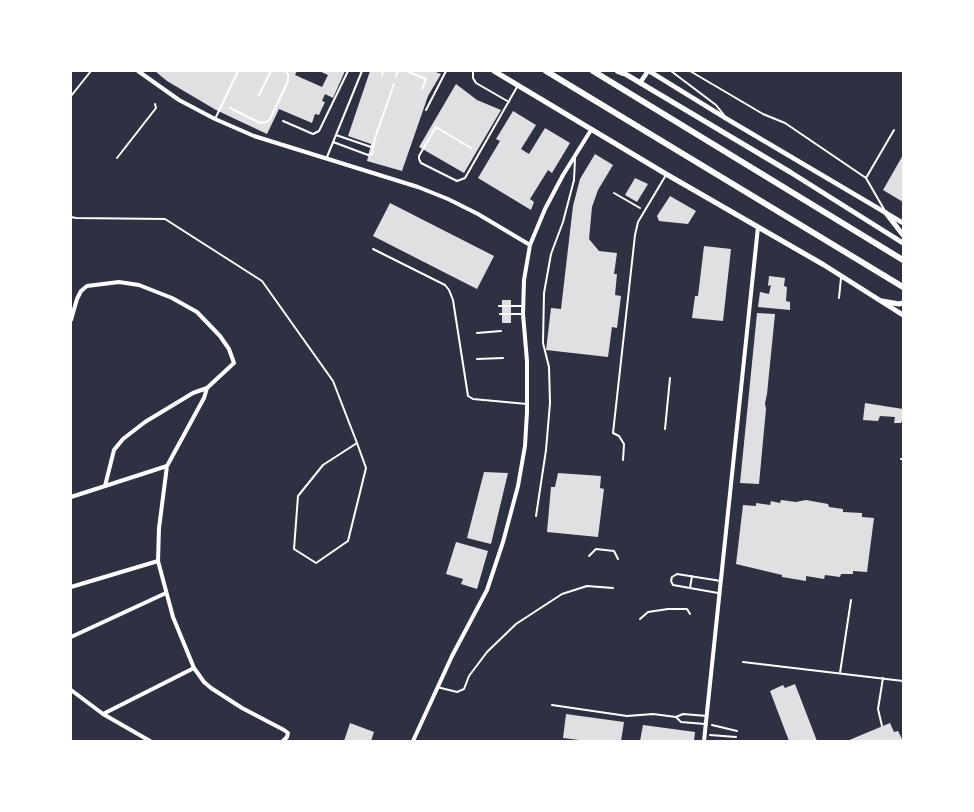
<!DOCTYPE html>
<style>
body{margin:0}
#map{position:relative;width:974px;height:812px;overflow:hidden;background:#2d3142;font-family:Roboto,sans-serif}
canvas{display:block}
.frame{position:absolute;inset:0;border:72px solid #fff;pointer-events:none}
</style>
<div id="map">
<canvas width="974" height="812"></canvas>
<div class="frame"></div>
</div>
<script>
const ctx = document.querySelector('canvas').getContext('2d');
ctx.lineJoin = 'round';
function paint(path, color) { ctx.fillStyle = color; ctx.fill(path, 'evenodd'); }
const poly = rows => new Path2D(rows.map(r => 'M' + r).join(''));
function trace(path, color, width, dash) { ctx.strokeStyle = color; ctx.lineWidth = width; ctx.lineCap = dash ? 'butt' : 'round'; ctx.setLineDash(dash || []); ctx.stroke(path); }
paint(poly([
 [155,71,297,71,295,75,322,87,328,75,319,71,345,71,333,98,325,94,322,101,325,102,319,115,315,114,312,123,279,109,267,134,216,110,167,81],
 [370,71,433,71,441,74,428,96,402,171,367,161,371,144,348,136],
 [456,84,477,100,501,110,464,173,419,147],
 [513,111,536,125,521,149,529,154,545,128,570,143,552,173,548,170,530,199,534,202,531,210,478,178,500,141,496,139],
 [595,154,613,165,598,190,592,207,589,239,599,251,617,253,614,274,617,274,615,295,621,296,617,328,612,327,608,357,546,350,551,308,561,309,573,206,580,179],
 [903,155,903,202,883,190],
 [635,178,648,184,637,202,625,195],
 [670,196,696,211,688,224,659,221,657,216],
 [390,203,494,256,477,289,373,236],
 [704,246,731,249,723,321,692,318,695,296,698,296],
 [769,276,785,278,784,286,787,287,786,301,790,302,790,310,758,307,760,292,769,294,771,285,768,286],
 [502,300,511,300,511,323,502,323],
 [757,313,775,314,767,394,765,403,766,409,759,484,740,483],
 [865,403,903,409,902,421,901,423,894,423,895,417,880,416,878,421,863,420],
 [484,472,508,473,491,544,467,538],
 [558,473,601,476,600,488,604,489,598,537,547,532,551,487,555,487],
 [781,500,796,502,806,500,828,504,829,507,843,509,843,512,862,513,862,517,874,518,867,572,853,571,853,574,841,574,840,577,825,575,824,579,806,576,806,581,782,577,782,575,736,564,743,505,756,506,756,503,770,505,771,501,780,503],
 [456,542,488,551,477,589,461,584,463,579,446,574],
 [795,684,817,741,789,741,770,691,783,685,785,688],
 [566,714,624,722,621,741,587,741,563,738],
 [350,723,374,732,371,741,344,741],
 [890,723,894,732,898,731,903,741,847,741],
 [643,725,695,732,694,741,640,741]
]), '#e0e0e3');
trace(poly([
 [614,193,640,208],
 [71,217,76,218,165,219,262,281,333,381,357,443,366,468,348,541,316,563,294,549,298,496,323,465,357,443],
 [712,725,737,731],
 [710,735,736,737]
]), '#fff', 2);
trace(poly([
 [406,71,426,79,422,89],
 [473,71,473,78,476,83,509,102],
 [671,71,716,105,724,115],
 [690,71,763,114,785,123,866,178,894,130],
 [382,75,383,71],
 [396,76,398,71],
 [259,95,271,71],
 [71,96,91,71],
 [230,108,260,123,267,122,270,119,288,81,288,74,285,71],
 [426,110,446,71],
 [215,119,238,71],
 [283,121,313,134,319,131,348,71],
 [336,135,371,147],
 [333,142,368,155,372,154,375,138,394,84],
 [471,148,436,127,423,149,419,156,419,159,421,163,457,181,465,178,517,87],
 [327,157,362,71],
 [117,158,156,108,155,104],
 [866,178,885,211],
 [373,249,445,285,449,290,453,300,468,396,473,399,527,404],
 [839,298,841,278],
 [499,306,523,306],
 [500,314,522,314],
 [477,333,501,331],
 [477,359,503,358],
 [665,429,670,378],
 [901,459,903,459],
 [623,460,624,444,619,436,613,433,635,235,638,222,666,175],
 [536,516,546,450,550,403,549,367,543,343,544,293,551,254,563,222,574,180,575,159],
 [589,556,596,549,614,551,618,559],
 [690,588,692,576],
 [718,593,673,585,671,581,672,577,677,574,721,581],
 [640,619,648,612,668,609,687,609,690,614],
 [743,662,903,681],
 [840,673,851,600],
 [437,687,457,692,464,689,469,676,487,652,516,624,562,594,587,586,613,588],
 [552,705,627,716,653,714,676,717],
 [705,724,681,722,676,717,683,714,707,716],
 [882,726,878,709,883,678]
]), '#fff', 2);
trace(poly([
 [138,71,179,100,215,119,254,136,418,187,448,199,478,214,530,245],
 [71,320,77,299,81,291,87,286,119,282,139,285,172,298,197,312,220,336,229,349,234,363,207,388,204,398,167,466,159,528,158,561,173,617,194,668,204,682,211,688,242,708,284,730,288,733,287,737,283,741],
 [105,486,114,450,123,439,145,422,193,393,207,388],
 [71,497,167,466],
 [71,587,158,561],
 [71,637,166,593],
 [71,690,103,714,150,741],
 [103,714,194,668],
 [413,741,452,656,487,590,503,542,518,486,525,446,527,412,527,361,523,314,524,280,530,245,545,209,563,175,591,130],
 [704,741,758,227]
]), '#fff', 4);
trace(poly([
 [649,71,727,119,903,223],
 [640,83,648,71]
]), '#fff', 4.5);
trace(poly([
 [494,71,666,174,824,265,903,315],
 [622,72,790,172,903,243],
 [886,213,903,235],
 [882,301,899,304,903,303]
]), '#fff', 5);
trace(poly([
 [546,71,903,287],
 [593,71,903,260],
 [618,71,623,73]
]), '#fff', 6);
</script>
